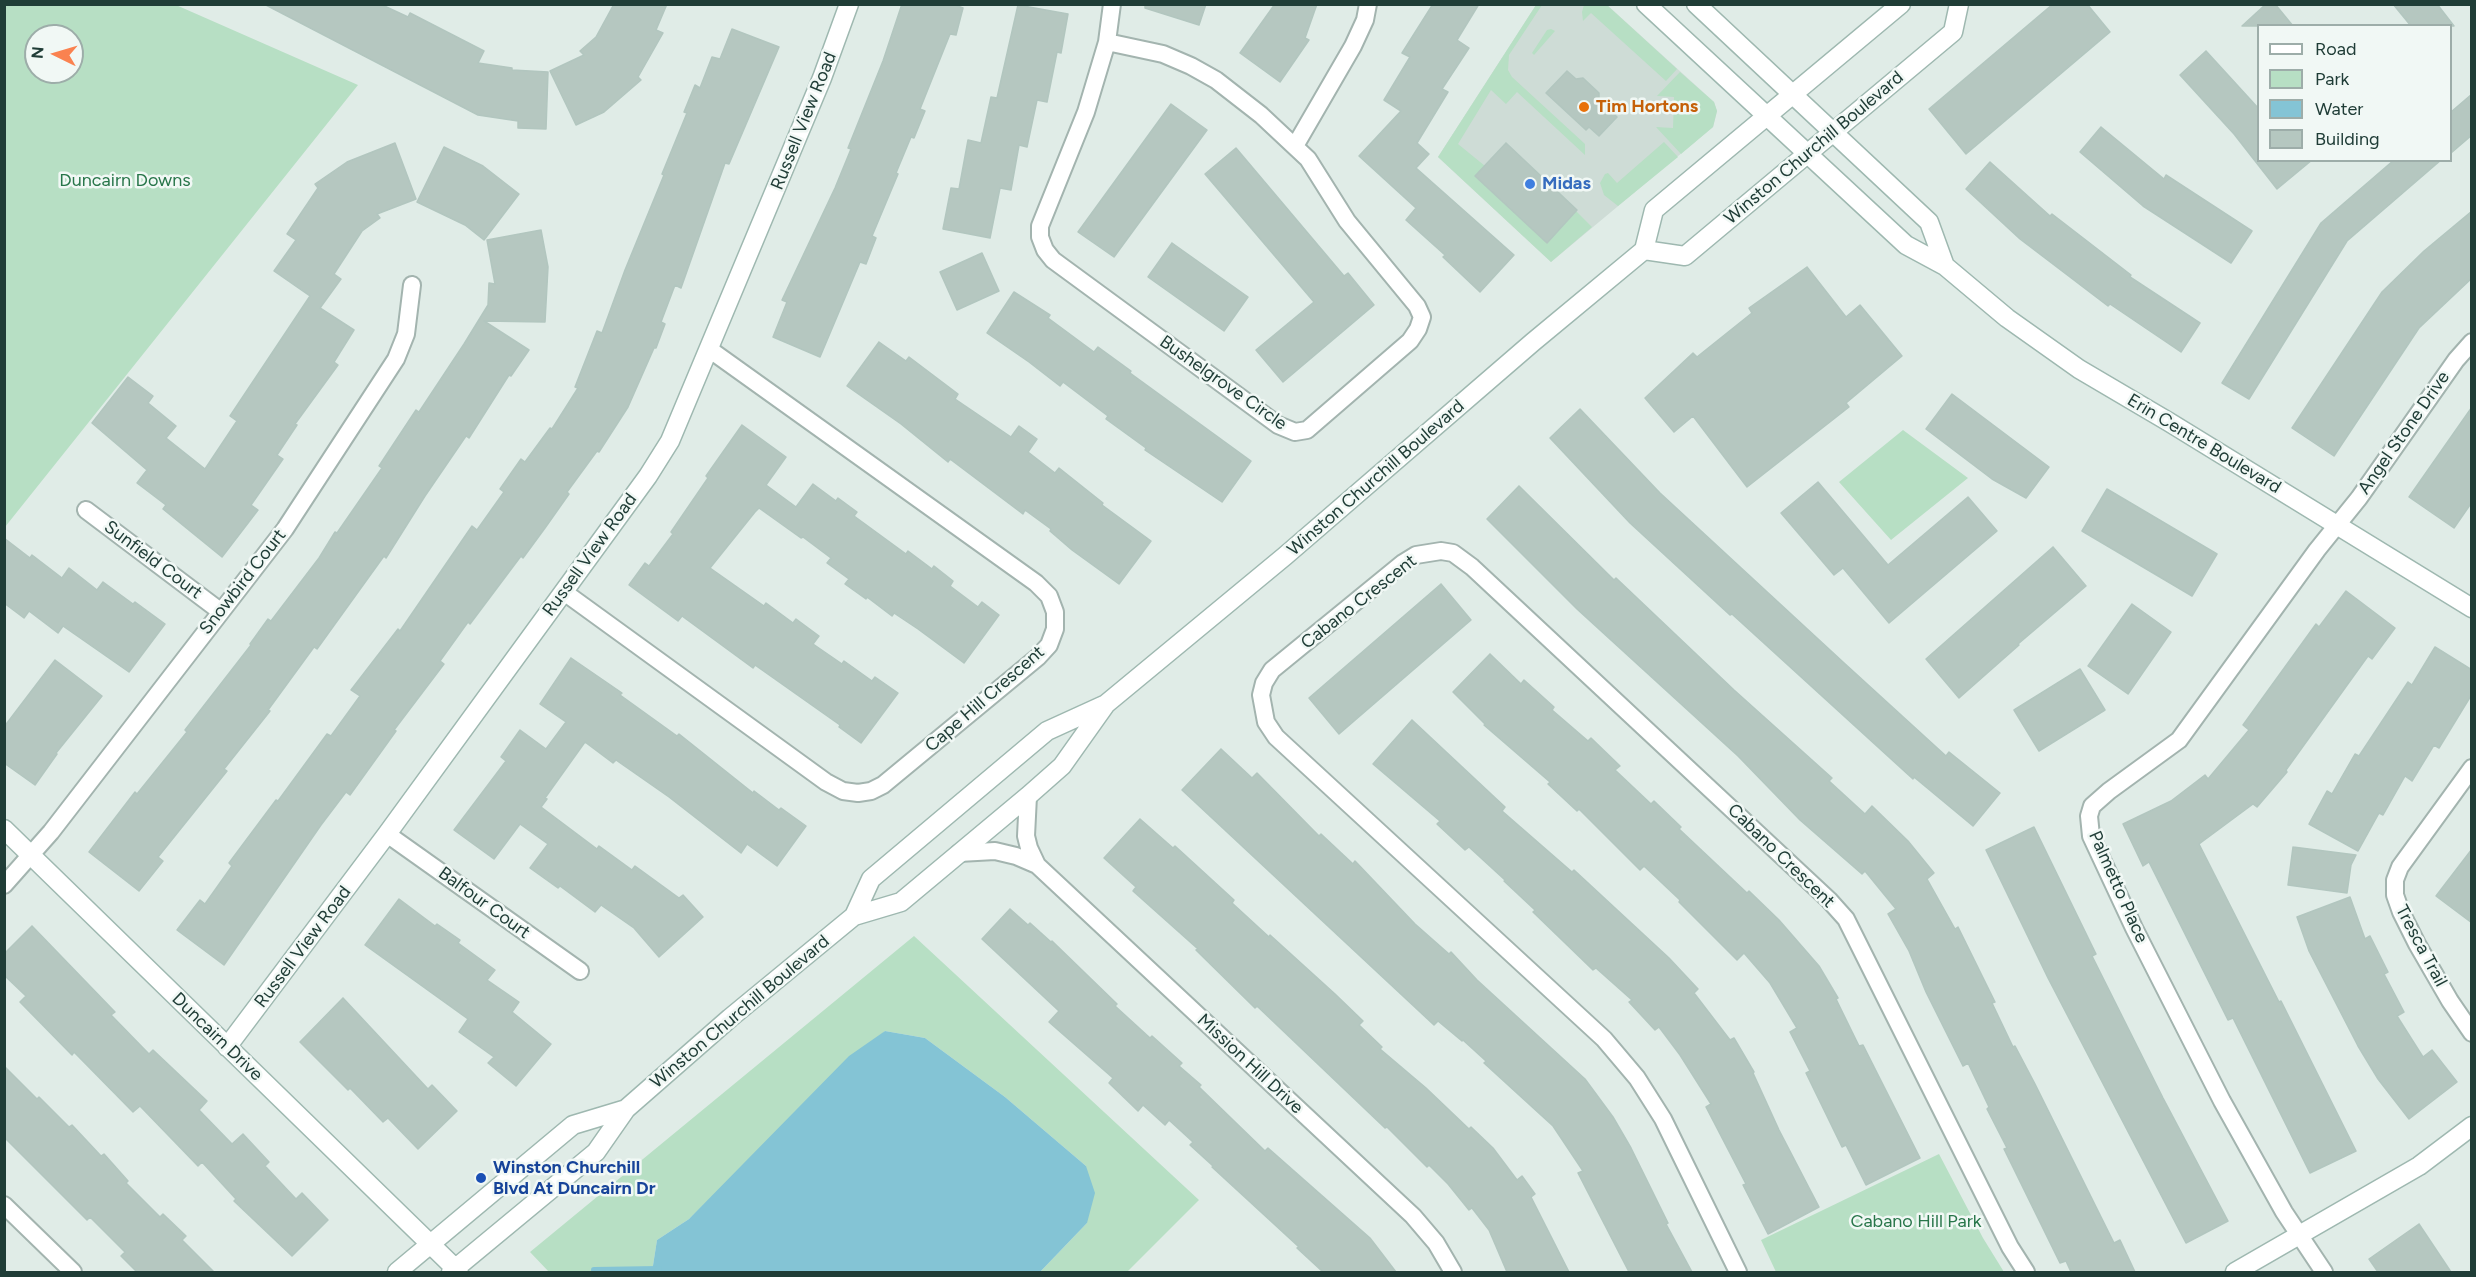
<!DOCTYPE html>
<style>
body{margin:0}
#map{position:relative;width:2476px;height:1277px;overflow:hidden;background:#e0ece7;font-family:Figtree,sans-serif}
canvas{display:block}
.frame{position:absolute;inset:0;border:6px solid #203d37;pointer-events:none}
.legend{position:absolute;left:2257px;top:24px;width:195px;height:138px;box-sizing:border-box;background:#f1f8f5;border:2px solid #9dada9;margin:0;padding:8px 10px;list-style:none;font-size:18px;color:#203d37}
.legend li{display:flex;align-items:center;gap:12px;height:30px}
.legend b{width:30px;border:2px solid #9dada9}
.north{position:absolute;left:24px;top:24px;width:60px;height:60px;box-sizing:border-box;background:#f1f8f5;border:2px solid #9dada9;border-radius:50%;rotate:275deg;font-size:16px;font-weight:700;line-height:24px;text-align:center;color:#203d37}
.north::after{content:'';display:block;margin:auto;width:21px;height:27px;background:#fa8250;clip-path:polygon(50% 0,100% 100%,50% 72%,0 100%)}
</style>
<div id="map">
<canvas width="2476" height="1277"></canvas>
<div class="frame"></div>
<ul class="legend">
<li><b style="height:8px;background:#fff"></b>Road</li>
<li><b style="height:16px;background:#b7dfc4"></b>Park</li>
<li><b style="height:16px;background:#84c4d5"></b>Water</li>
<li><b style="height:16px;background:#b5c7c0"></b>Building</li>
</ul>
<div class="north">N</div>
</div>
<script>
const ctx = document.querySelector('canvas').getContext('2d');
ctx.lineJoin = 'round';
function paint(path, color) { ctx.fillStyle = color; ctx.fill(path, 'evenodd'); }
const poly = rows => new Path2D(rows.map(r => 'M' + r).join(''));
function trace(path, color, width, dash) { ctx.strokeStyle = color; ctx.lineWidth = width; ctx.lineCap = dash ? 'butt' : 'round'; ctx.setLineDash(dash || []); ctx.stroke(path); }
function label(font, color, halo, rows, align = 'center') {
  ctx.font = font + ' Figtree,sans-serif'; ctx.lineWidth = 5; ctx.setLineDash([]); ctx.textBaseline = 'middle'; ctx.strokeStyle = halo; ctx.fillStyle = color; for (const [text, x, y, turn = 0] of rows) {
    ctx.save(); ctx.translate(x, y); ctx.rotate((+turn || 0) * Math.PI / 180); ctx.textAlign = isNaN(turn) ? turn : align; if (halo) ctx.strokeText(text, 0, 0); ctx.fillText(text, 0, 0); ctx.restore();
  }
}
paint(poly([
 [1536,5,1607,5,1714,102,1717,111,1713,127,1551,262,1438,157]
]), '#cedcd6');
paint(poly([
 [4,5,176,5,358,85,5,527],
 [36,36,72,36,72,72,36,72],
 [1536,5,1542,5,1509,55,1508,70,1512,77,1585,144,1585,155,1517,92,1506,104,1491,90,1458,144,1485,166,1547,242,1576,211,1592,227,1551,262,1438,157],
 [1584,5,1607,5,1677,69,1666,81,1591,13,1583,21,1582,12],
 [1551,29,1555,31,1534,55,1532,53,1547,30],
 [1680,72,1714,102,1717,111,1713,127,1681,154,1656,127,1673,128,1674,97,1657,96],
 [1664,142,1678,157,1618,206,1604,195,1600,183,1605,174,1608,173,1617,183],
 [1903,430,1968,478,1891,540,1839,482],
 [914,936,1199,1200,1127,1272,1040,1272,1087,1223,1086,1166,1005,1097,925,1038,885,1031,689,1219,657,1240,652,1272,549,1272,530,1252],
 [1939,1154,1983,1238,2004,1272,1776,1272,1761,1240]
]), '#b7dfc4');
paint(poly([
 [885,1031,925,1038,1005,1097,1086,1166,1095,1193,1087,1223,1040,1272,652,1272,657,1240,689,1219,849,1056]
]), '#84c4d5');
trace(poly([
 [594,1270,659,1269]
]), '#84c4d5', 6);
const building = poly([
 [264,4,380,4,408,17,410,13,484,51,478,63,512,68,512,70,548,72,546,129,518,128,518,121,478,115,264,4],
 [614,4,667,4,656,30,663,33,638,77,641,80,604,112,576,125,550,71,584,55,580,51,596,37,614,4],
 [902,4,952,4,963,8,956,35,950,34,920,109,925,111,914,138,911,137,896,173,898,174,872,236,876,238,866,264,860,262,820,357,773,337,787,302,782,300,835,188,851,149,848,148,883,61,902,4],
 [1145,4,1206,4,1199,25,1145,8,1145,4],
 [1275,4,1317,4,1305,38,1309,40,1280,82,1240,53,1275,4],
 [1433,4,1479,4,1457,40,1469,48,1442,89,1448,92,1417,143,1429,154,1416,168,1514,255,1480,292,1443,257,1445,255,1406,220,1416,208,1359,156,1401,111,1384,100,1410,57,1402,53,1433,4],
 [2053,4,2087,4,2110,32,1966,154,1929,109,2053,4],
 [2266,4,2275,4,2293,26,2242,26,2266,4],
 [2393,4,2437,4,2454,26,2411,26,2393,4],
 [1018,5,1068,14,1061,53,1057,52,1047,102,1037,100,1027,147,1019,145,1011,190,1000,188,990,238,943,229,951,188,959,189,968,140,981,143,991,97,997,98,1018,5],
 [732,29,779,47,729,164,725,163,681,288,675,285,661,322,665,324,656,348,654,348,628,407,599,452,597,451,567,492,569,494,545,528,523,558,521,556,470,624,468,622,440,661,444,664,394,730,396,731,350,795,346,792,321,825,224,965,177,930,200,900,205,904,232,866,229,863,276,800,278,801,327,734,331,736,360,696,351,690,398,629,400,631,472,526,477,530,504,492,500,489,521,459,525,462,550,428,552,429,578,388,575,387,597,331,602,333,625,270,664,175,662,174,687,113,684,112,695,85,700,88,712,57,720,59,732,29],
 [2206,51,2259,109,2259,160,2312,160,2277,189,2234,134,2180,75,2206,51],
 [1567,71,1576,79,1583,78,1599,93,1599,100,1617,117,1599,136,1589,127,1586,130,1546,93,1567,71],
 [2472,94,2472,135,2451,153,2451,112,2472,94],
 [1171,104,1207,130,1114,257,1078,232,1171,104],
 [2101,127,2164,179,2166,175,2252,231,2231,263,2143,206,2080,152,2101,127],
 [395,143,416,199,377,214,380,218,362,231,334,274,341,279,320,308,354,330,334,362,338,365,295,424,297,425,277,455,283,459,251,505,258,510,222,557,163,509,166,505,137,483,147,470,92,423,128,377,153,396,148,403,176,426,166,438,205,469,237,421,230,416,310,296,274,271,296,240,287,234,318,188,315,184,347,162,395,143],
 [1506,143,1577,210,1547,243,1475,176,1506,143],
 [444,147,483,166,519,194,484,240,465,225,417,202,444,147],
 [1236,148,1344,276,1348,273,1374,305,1283,382,1256,350,1314,302,1205,174,1236,148],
 [2394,160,2441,160,2347,241,2249,399,2222,383,2321,223,2394,160],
 [1990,162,2050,216,2052,214,2131,275,2130,277,2200,323,2181,352,2110,304,2108,306,2020,239,1966,189,1990,162],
 [2472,211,2472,278,2419,328,2334,456,2292,428,2382,292,2424,251,2472,211],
 [541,230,548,267,545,322,484,321,529,350,511,376,509,375,469,438,466,436,425,496,386,558,384,556,317,649,314,647,268,710,270,711,224,769,227,771,158,857,163,861,139,891,89,852,135,792,137,794,187,732,185,730,251,645,250,644,268,619,271,621,319,558,335,532,337,533,382,468,379,466,416,410,419,412,464,344,488,305,489,283,495,284,487,240,541,230],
 [1172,243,1248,297,1224,331,1148,277,1172,243],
 [982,253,999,291,957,310,940,272,982,253],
 [1807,267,1846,317,1860,305,1902,356,1846,403,1849,407,1747,487,1693,416,1674,432,1645,398,1693,353,1697,357,1752,313,1749,308,1807,267],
 [1014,292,1050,315,1048,318,1094,352,1098,347,1131,371,1130,373,1251,461,1222,502,1145,450,1146,448,1106,419,1108,416,1063,382,1060,386,1029,362,987,333,1014,292],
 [879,342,906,361,909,357,958,394,955,399,1011,437,1019,426,1037,439,1028,452,1055,473,1059,468,1103,503,1102,505,1151,541,1119,584,1072,550,1050,531,1051,529,1025,510,1023,514,950,459,948,462,901,424,847,386,879,342],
 [1952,394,2049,467,2026,498,1992,479,1926,429,1952,394],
 [2472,407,2472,502,2454,528,2409,497,2472,407],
 [1580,409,1660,493,1843,662,1946,756,1949,752,2000,793,1973,826,1914,777,1913,779,1732,614,1730,615,1630,523,1550,438,1580,409],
 [742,425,786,457,766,485,796,507,813,484,836,501,838,498,857,512,854,516,906,554,908,551,932,569,934,566,953,581,950,586,978,607,982,602,999,615,964,663,918,629,894,613,892,616,867,597,866,599,845,584,849,579,827,563,831,558,803,537,801,538,759,508,755,512,710,568,764,606,766,603,793,623,796,619,819,636,813,644,842,664,844,661,872,681,875,677,898,693,861,743,839,727,840,725,755,665,753,668,682,616,678,621,629,585,645,563,649,566,673,534,671,532,708,478,706,476,742,425],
 [1818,482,1888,565,1968,497,1997,531,1889,623,1843,568,1834,575,1781,513,1818,482],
 [1519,486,1614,580,1616,578,1734,690,1832,778,1829,781,1865,814,1872,806,1908,841,1934,873,1927,879,1955,929,1958,927,1995,1002,1992,1003,2013,1047,2015,1046,2035,1084,2114,1243,2120,1240,2135,1272,2071,1272,2066,1261,2060,1263,2004,1149,2007,1148,1987,1109,1989,1107,1968,1063,1963,1066,1926,992,1909,951,1888,914,1896,909,1865,871,1862,874,1800,820,1738,756,1577,609,1487,519,1519,486],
 [2107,489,2217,554,2192,596,2082,531,2107,489],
 [4,538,30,558,32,555,62,578,69,568,97,590,103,582,133,604,135,602,165,624,129,672,63,626,58,633,29,611,24,618,4,603,4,538],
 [2053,547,2086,586,2018,644,2019,645,1959,698,1926,659,2053,547],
 [1441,584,1471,620,1339,734,1309,698,1441,584],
 [2346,591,2395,628,2372,659,2368,656,2286,770,2287,772,2257,807,2253,804,2199,844,2279,1002,2281,1001,2356,1151,2310,1173,2233,1018,2228,1020,2149,862,2143,866,2123,824,2171,801,2205,775,2208,779,2249,730,2243,725,2316,624,2319,627,2346,591],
 [2132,604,2171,632,2128,694,2088,666,2132,604],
 [2435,647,2472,670,2472,694,2439,748,2434,745,2412,781,2405,776,2383,815,2379,813,2358,851,2309,824,2327,791,2332,794,2355,754,2359,756,2408,682,2412,685,2435,647],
 [1490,654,1521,684,1524,680,1554,707,1552,710,1588,741,1591,738,1620,766,1615,770,1651,804,1654,801,1681,827,1679,829,1747,893,1749,891,1779,920,1819,966,1838,998,1836,999,1859,1046,1863,1045,1920,1158,1866,1185,1846,1145,1842,1147,1806,1073,1810,1071,1790,1032,1797,1028,1770,983,1744,953,1737,960,1679,902,1680,900,1644,866,1640,870,1579,809,1577,811,1548,784,1550,782,1484,725,1485,724,1453,692,1490,654],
 [571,658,622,693,620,695,677,736,679,734,753,793,754,791,779,810,781,808,806,826,777,866,747,844,741,853,669,797,616,760,613,763,585,742,545,798,547,799,541,807,597,849,599,846,632,870,635,866,679,898,683,895,703,917,659,957,634,928,601,905,595,912,560,886,558,888,530,868,548,844,520,824,494,859,454,830,506,761,501,757,520,730,546,749,566,722,540,704,571,658],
 [55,660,102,696,56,753,57,754,35,785,4,763,4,727,55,660],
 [2080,669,2105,710,2039,751,2014,710,2080,669],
 [1412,720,1505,807,1502,811,1572,872,1574,870,1669,958,1698,989,1694,993,1730,1040,1734,1038,1754,1072,1753,1073,1779,1130,1819,1207,1768,1234,1743,1185,1746,1184,1706,1107,1711,1104,1680,1055,1659,1027,1655,1030,1629,1002,1632,1000,1596,968,1593,970,1533,912,1535,910,1504,881,1505,880,1469,847,1465,850,1437,824,1440,821,1373,764,1412,720],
 [1221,749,1252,778,1257,773,1319,836,1321,834,1353,864,1355,861,1415,924,1449,954,1451,952,1477,980,1585,1079,1613,1117,1631,1148,1668,1223,1666,1224,1692,1272,1629,1272,1578,1173,1583,1171,1553,1126,1484,1063,1486,1061,1463,1040,1462,1041,1438,1021,1434,1025,1182,790,1221,749],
 [1140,819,1173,848,1175,846,1234,900,1232,903,1269,937,1270,935,1335,994,1363,1021,1359,1025,1382,1047,1380,1049,1426,1088,1469,1129,1471,1127,1493,1148,1517,1180,1522,1176,1535,1194,1531,1197,1569,1272,1507,1272,1489,1230,1472,1208,1469,1210,1448,1184,1429,1165,1427,1167,1387,1127,1385,1128,1257,1006,1255,1008,1196,950,1198,949,1133,891,1136,887,1104,858,1140,819],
 [2034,827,2096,954,2092,956,2163,1098,2228,1221,2186,1243,2048,978,1986,850,2034,827],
 [2293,847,2356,855,2351,865,2347,893,2288,885,2293,847],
 [2472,849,2472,923,2436,896,2472,849],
 [2350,897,2365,939,2370,936,2388,972,2384,974,2404,1012,2397,1016,2423,1057,2432,1050,2457,1082,2409,1119,2378,1079,2358,1046,2309,951,2297,917,2350,897],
 [399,899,435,926,437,924,460,940,458,943,495,970,487,980,519,1002,512,1012,551,1044,516,1086,488,1063,494,1057,459,1032,468,1019,365,945,399,899],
 [1010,909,1028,925,1030,923,1051,942,1052,941,1117,1004,1115,1006,1150,1038,1152,1036,1182,1063,1179,1066,1201,1085,1199,1087,1265,1151,1268,1148,1370,1238,1396,1272,1323,1272,1297,1248,1299,1247,1212,1167,1213,1166,1190,1145,1193,1142,1169,1120,1165,1125,1143,1105,1138,1111,1109,1083,1113,1078,1049,1022,1059,1011,982,939,1010,909],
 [32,926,115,1012,111,1015,149,1054,153,1050,207,1101,199,1110,232,1144,243,1134,269,1162,265,1166,296,1199,302,1193,328,1220,292,1256,234,1201,236,1199,202,1162,198,1166,140,1106,133,1112,74,1052,72,1055,20,1002,26,996,4,975,4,954,32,926],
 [343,998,428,1089,432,1085,457,1111,418,1149,388,1118,383,1122,350,1088,348,1090,300,1042,343,998],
 [4,1066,37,1099,39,1097,69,1127,72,1125,101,1156,104,1154,128,1181,126,1183,160,1217,163,1214,186,1236,182,1240,214,1272,137,1272,121,1256,125,1252,90,1217,87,1220,4,1137,4,1066],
 [2419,1224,2451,1272,2378,1272,2369,1259,2419,1224]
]);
paint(building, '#b5c7c0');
trace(building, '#b2c6bf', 1.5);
const street = poly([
 [1107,42,1163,54,1191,66,1216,80,1261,115,1308,159,1347,221,1417,306,1422,317,1418,329,1410,341,1307,430,1295,432,1278,425,1053,260,1045,250,1040,237,1040,226,1086,112,1107,42,1112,4],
 [1295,146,1353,46,1365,20,1368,4],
 [86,510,220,611],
 [564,592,826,782,843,791,858,793,871,791,883,785,1038,657,1049,645,1055,629,1055,612,1049,596,1036,583,709,349],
 [2472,768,2400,867,2395,880,2395,895,2401,912,2417,944,2450,1001,2472,1033],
 [1028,796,1026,836,1029,848,1037,865,1413,1216,1436,1243,1453,1272],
 [387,834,580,971],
 [959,853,995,851,1016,856,1037,865],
 [4,885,51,832,285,529,396,359,406,334,412,285],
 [4,1205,73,1272],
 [1738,1272,1663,1119,1637,1078,1604,1039,1276,737,1266,722,1261,695,1264,683,1272,670,1403,563,1416,555,1441,551,1453,553,1472,567,1829,900,1846,919,2010,1247,2026,1272],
 [2324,1272,2284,1212,2222,1101,2134,928,2091,836,2089,816,2092,806,2109,791,2179,740,2317,550,2359,498,2456,360,2472,342]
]);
const secondary = poly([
 [1646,4,1906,245,1945,266,2007,318,2079,369,2169,422,2472,608],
 [1696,4,1929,222,1945,266],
 [1644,250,1685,256,1953,32,1959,4],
 [4,829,459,1272],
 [854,916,871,879,1047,731,1104,705],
 [227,1047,387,834,648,476,670,441,822,78,849,4],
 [397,1272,573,1125,626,1109],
 [451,1272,596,1152,626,1109,730,1018,854,916,901,902,1028,796,1062,766,1106,704,1285,556,1533,342,1644,250,1654,210,1901,4],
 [2235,1272,2419,1166,2472,1126]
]);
trace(street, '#a3b4af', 20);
trace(secondary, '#9eb8b0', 21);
trace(street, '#fff', 16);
trace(secondary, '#fff', 18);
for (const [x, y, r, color] of [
 [1584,107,6,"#e8710a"],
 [1530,184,6,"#3f7fe0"],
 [481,1178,6,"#1a4fb4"]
]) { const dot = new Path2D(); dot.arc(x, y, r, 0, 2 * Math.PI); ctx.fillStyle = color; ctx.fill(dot); trace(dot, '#f1f8f5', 2); }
label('bold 18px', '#c56008', '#f1f8f5', [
 ["Tim Hortons",1596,107]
], 'left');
label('18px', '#203d37', '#f1f8f5', [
 ["Russell View Road",804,121,-68],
 ["Winston Churchill Boulevard",1814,148,-40],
 ["Bushelgrove Circle",1223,383,35],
 ["Angel Stone Drive",2404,433,-55],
 ["Erin Centre Boulevard",2204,444,31],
 ["Winston Churchill Boulevard",1376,478,-41],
 ["Russell View Road",590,555,-54],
 ["Sunfield Court",153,560,37],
 ["Snowbird Court",243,582,-52],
 ["Cabano Crescent",1359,602,-38],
 ["Cape Hill Crescent",985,699,-41],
 ["Cabano Crescent",1781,856,44],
 ["Palmetto Place",2118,887,66],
 ["Balfour Court",484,903,36],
 ["Tresca Trail",2421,946,62],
 ["Russell View Road",303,947,-53],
 ["Winston Churchill Boulevard",740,1012,-40],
 ["Duncairn Drive",217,1037,44],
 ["Mission Hill Drive",1250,1064,43]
]);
label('18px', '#28764a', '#f1f8f5', [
 ["Duncairn Downs",125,181],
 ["Cabano Hill Park",1916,1222]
]);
label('bold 18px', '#366cbe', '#f1f8f5', [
 ["Midas",1542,184]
], 'left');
label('bold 18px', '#164399', '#f1f8f5', [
 ["Winston Churchill",493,1168],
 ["Blvd At Duncairn Dr",493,1189]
], 'left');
</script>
